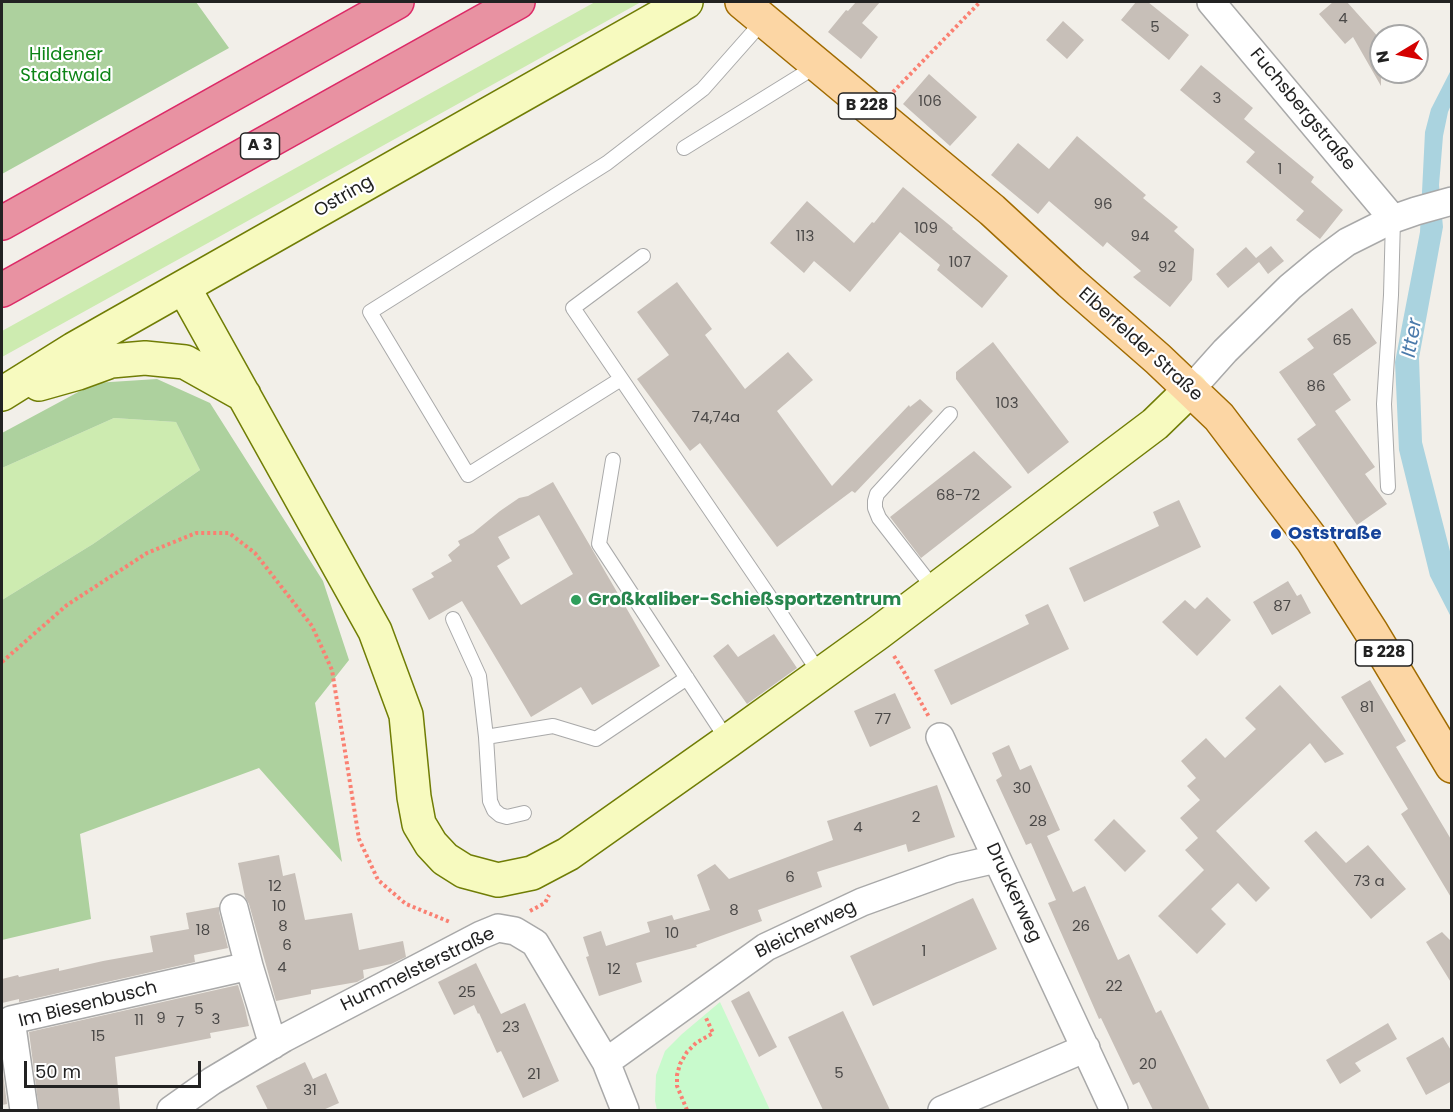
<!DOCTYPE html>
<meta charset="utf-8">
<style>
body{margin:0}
#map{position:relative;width:1453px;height:1112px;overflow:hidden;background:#f2efe9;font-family:Poppins,sans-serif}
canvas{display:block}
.frame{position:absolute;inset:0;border:3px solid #222;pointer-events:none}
.north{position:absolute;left:1369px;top:24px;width:60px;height:60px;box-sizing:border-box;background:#fff;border:2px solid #a7a7a7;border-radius:50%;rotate:260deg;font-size:16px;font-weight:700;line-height:24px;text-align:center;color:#222}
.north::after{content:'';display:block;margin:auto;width:21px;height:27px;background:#d40000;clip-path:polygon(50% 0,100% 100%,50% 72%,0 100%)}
.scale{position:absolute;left:24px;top:1061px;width:177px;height:27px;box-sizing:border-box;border:3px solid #222;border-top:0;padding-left:8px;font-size:18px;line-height:21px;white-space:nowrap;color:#222;-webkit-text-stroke:4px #fff;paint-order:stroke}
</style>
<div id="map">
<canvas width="1453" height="1112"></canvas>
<div class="frame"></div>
<div class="north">N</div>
<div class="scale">50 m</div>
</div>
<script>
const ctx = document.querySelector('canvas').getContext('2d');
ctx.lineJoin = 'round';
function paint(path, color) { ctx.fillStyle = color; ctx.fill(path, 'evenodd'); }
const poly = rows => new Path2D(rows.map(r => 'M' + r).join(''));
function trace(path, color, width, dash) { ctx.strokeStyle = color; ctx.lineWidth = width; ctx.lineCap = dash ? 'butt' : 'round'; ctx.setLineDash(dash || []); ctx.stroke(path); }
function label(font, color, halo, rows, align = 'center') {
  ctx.font = font + ' Poppins,sans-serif'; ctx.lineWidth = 4.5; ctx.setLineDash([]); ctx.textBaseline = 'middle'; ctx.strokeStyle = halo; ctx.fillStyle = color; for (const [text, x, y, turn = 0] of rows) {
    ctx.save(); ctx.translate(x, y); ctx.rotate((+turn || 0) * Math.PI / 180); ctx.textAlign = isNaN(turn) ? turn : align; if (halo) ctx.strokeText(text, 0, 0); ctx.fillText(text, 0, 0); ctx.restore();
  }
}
paint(poly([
 [595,2,641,2,208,243,2,357,2,331],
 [114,418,176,422,200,470,93,544,2,600,2,468]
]), '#cdebb0');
paint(poly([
 [2,2,196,2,229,48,2,174],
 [157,379,210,403,323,581,349,660,315,703,342,862,259,768,80,834,91,919,2,940,2,600,93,544,200,470,176,422,114,418,2,468,2,433,95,383]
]), '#add19e');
paint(poly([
 [720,1002,770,1110,657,1110,655,1101,656,1075,665,1051,682,1034]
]), '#c8facc');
paint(poly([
 [1451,70,1451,105,1448,112,1443,136,1439,185,1443,227,1419,358,1422,442,1451,555,1451,617,1430,576,1399,450,1395,362,1420,232,1425,132,1431,109]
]), '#aad3df');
paint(poly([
 [856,2,880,2,862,23,878,37,861,59,828,32,846,10,848,11],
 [1136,2,1148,2,1189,35,1169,60,1121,20],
 [1333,2,1347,2,1381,40,1381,86,1353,37,1345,44,1319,14],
 [1063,21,1084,40,1067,59,1046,40],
 [1201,65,1253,108,1244,119,1314,177,1311,182,1343,210,1320,239,1296,220,1304,211,1246,162,1255,152,1180,90],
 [929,74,977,117,950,146,903,104],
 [1077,136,1146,195,1143,198,1178,227,1174,231,1194,249,1192,280,1170,307,1133,277,1141,271,1107,242,1103,247,1049,201,1038,214,991,175,1018,143,1049,169],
 [903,187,953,228,952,229,1008,276,982,308,937,270,940,265,900,232,850,292,814,261,804,273,770,243,807,201,854,243,872,222,874,223],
 [1271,246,1284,261,1268,274,1259,262,1228,288,1216,274,1246,247,1256,258],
 [677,282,712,329,705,335,745,389,788,352,813,380,777,411,832,486,909,405,910,407,920,399,933,411,855,493,852,491,777,547,700,443,690,451,637,379,669,355,637,312],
 [1352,308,1377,343,1333,374,1351,400,1335,411,1375,467,1365,474,1387,504,1357,525,1297,439,1316,425,1279,372,1314,348,1307,339],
 [993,342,1069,442,1028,474,956,379,956,372],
 [974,451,1012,487,921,558,890,517],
 [553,482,660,666,592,705,581,687,531,717,462,601,429,620,412,589,434,577,431,573,452,561,448,555,460,545,458,541,473,533,500,511,519,498,528,496],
 [539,515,573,574,521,605,497,566,510,558,498,537],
 [1179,500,1201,547,1084,602,1069,568,1159,526,1153,512],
 [1288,581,1297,596,1301,594,1311,613,1272,635,1253,602],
 [1207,597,1231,620,1197,656,1162,622,1185,600,1195,609],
 [1048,604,1069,649,951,705,934,670,1029,624,1025,615],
 [774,634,797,668,747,704,713,656,728,644,738,657],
 [1370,680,1406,741,1396,747,1452,841,1452,899,1401,814,1408,809,1341,697],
 [1280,685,1344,754,1325,763,1310,743,1216,831,1270,888,1256,902,1238,883,1211,909,1226,924,1197,954,1158,916,1204,870,1185,850,1198,838,1180,818,1200,800,1187,786,1196,778,1181,761,1206,738,1225,758,1256,729,1245,718],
 [895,693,911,728,870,747,854,711],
 [1009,745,1020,770,1031,765,1060,830,1047,836,1073,892,1085,886,1118,960,1129,954,1156,1013,1161,1010,1210,1110,1153,1110,1139,1082,1133,1085,1101,1018,1099,1019,1048,903,1056,900,1031,843,1026,845,996,780,1002,776,992,753],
 [937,785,955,837,908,852,906,844,817,872,822,887,758,910,762,921,696,945,697,947,636,963,642,982,599,996,586,957,589,956,583,937,601,931,606,946,650,932,647,922,672,915,674,920,710,910,697,875,715,864,729,879,833,840,827,821],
 [1114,819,1146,851,1125,872,1094,840],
 [1316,831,1346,863,1368,845,1406,889,1371,919,1304,841],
 [279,855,283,876,295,873,305,920,352,913,359,950,403,941,406,957,391,964,363,970,364,978,357,982,311,990,311,994,276,1001,249,904,245,897,238,863],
 [973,898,997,949,873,1006,850,956],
 [219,907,219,912,228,948,194,955,195,962,19,1002,19,999,2,1003,2,979,18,975,19,977,59,968,59,971,103,961,153,952,150,936,189,929,186,913],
 [1442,932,1452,942,1452,984,1426,942],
 [476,963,501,1014,525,1003,559,1081,523,1098,501,1051,497,1053,479,1013,478,1014,474,1005,454,1015,438,982],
 [238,985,245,1008,249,1026,210,1033,211,1038,115,1057,120,1109,108,1110,39,1110,29,1032],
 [749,991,777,1047,759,1057,731,1001],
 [843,1011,890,1110,823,1110,788,1037],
 [1388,1023,1397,1039,1355,1063,1361,1071,1340,1084,1326,1060],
 [1443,1037,1452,1052,1452,1081,1426,1095,1406,1058],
 [305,1062,313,1079,326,1073,339,1103,323,1110,268,1110,256,1086],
 [2,1066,7,1104,2,1105]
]), '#c7bfb8');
const service = poly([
 [684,148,818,65],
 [643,256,573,308,771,599,820,674],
 [621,379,468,475,370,312,607,163,703,89,764,20],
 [613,460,599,544,728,741],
 [1388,487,1384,404,1391,295,1393,219],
 [935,590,879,518,875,508,875,501,877,494,950,414],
 [453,619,479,676,486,737,490,801,494,810,500,815,507,817,524,813],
 [486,737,553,726,596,739,687,678]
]);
const minor = poly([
 [1211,2,1393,219],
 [1191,389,1225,351,1290,287,1320,262,1347,242,1393,219,1416,211,1452,201],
 [940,737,1114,1110],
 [234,908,249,966],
 [606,1062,766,947,862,902,953,869,996,859],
 [24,1110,11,1020,249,966,273,1045],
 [171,1110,212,1081,284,1038,481,935,498,928,515,931,535,943,606,1062,625,1110],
 [942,1110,1086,1048]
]);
const secondary = poly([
 [184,288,375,631,406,715,414,797,419,824,431,844,445,859,464,871,498,880,532,873,568,854,728,741,878,633,1155,424,1191,389],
 [39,384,78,373,111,361,145,358,185,362,244,395],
 [2,394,74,349,686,2]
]);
const primary = poly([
 [742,2,992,210,1070,282,1158,359,1219,417,1313,541,1372,633,1452,766]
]);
const motorway = poly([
 [2,223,397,2],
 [2,290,518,2]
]);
trace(service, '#a9a9a9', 16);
trace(minor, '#a9a9a9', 30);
trace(secondary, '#707d05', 36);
trace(primary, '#a06b00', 36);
trace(motorway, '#dc2a67', 36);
trace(poly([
 [893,92,980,2],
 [894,656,903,670,929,717],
 [2,662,67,605,147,553,196,533,229,533,255,553,312,626,332,670,359,839,378,880,406,904,450,922],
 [530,911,545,903,549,895],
 [687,1110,677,1086,677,1075,680,1064,687,1052,696,1043,713,1033,706,1018]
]), '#fa8072', 4, [3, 3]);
trace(service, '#fff', 14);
trace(minor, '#fff', 27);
trace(secondary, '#f7fabf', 33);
trace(primary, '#fcd6a4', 33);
trace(motorway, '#e892a2', 33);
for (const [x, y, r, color] of [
 [1276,534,6,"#1a4fb4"],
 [576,600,6,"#2e9e5b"]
]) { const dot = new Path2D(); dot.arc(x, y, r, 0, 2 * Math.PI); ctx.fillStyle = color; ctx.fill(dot); trace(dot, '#fff', 2); }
label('15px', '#4b4948', null, [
 ["4",1343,19],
 ["5",1155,28],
 ["3",1217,99],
 ["106",930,102],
 ["1",1280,170],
 ["96",1103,205],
 ["109",926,229],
 ["113",805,237],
 ["94",1140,237],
 ["107",960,263],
 ["92",1167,268],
 ["65",1342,341],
 ["86",1316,387],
 ["103",1007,404],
 ["74,74a",716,418],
 ["68-72",958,496],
 ["87",1282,607],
 ["81",1367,708],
 ["77",883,720],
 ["30",1022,789],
 ["2",916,818],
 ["28",1038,822],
 ["4",858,828],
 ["6",790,878],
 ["73 a",1369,882],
 ["12",275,887],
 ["10",279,907],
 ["8",734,911],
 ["8",283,927],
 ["26",1081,927],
 ["18",203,931],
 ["10",672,934],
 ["6",287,946],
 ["1",924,952],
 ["4",282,968],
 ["12",614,970],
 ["22",1114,987],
 ["25",467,993],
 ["5",199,1010],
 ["9",161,1019],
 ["3",216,1020],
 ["11",139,1021],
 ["7",180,1023],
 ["23",511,1028],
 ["15",98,1037],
 ["20",1148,1065],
 ["5",839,1074],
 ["21",534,1075],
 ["31",310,1091]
]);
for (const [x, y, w] of [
 [867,106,57],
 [260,146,39],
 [1384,653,57]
]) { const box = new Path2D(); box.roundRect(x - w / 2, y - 13, w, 26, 4.5); ctx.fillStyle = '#fff'; ctx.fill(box); trace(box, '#222', 1.5); }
label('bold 16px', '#222', null, [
 ["B 228",867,106],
 ["A 3",260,146],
 ["B 228",1384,653]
]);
label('18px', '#0c8416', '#fff', [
 ["Hildener",66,55],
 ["Stadtwald",66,76]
]);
label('18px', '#222', '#fff', [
 ["Fuchsbergstraße",1302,110,50],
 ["Ostring",344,197,-30],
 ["Elberfelder Straße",1140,345,42],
 ["Druckerweg",1013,893,65],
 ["Bleicherweg",806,930,-26],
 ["Hummelsterstraße",418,970,-26],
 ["Im Biesenbusch",88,1005,-14]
]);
label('bold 18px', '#164399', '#fff', [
 ["Oststraße",1288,534]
], 'left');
label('bold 18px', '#27864d', '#fff', [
 ["Großkaliber-Schießsportzentrum",588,600]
], 'left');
label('italic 20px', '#4a7aab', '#fff', [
 ["Itter",1413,338,-80]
]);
</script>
